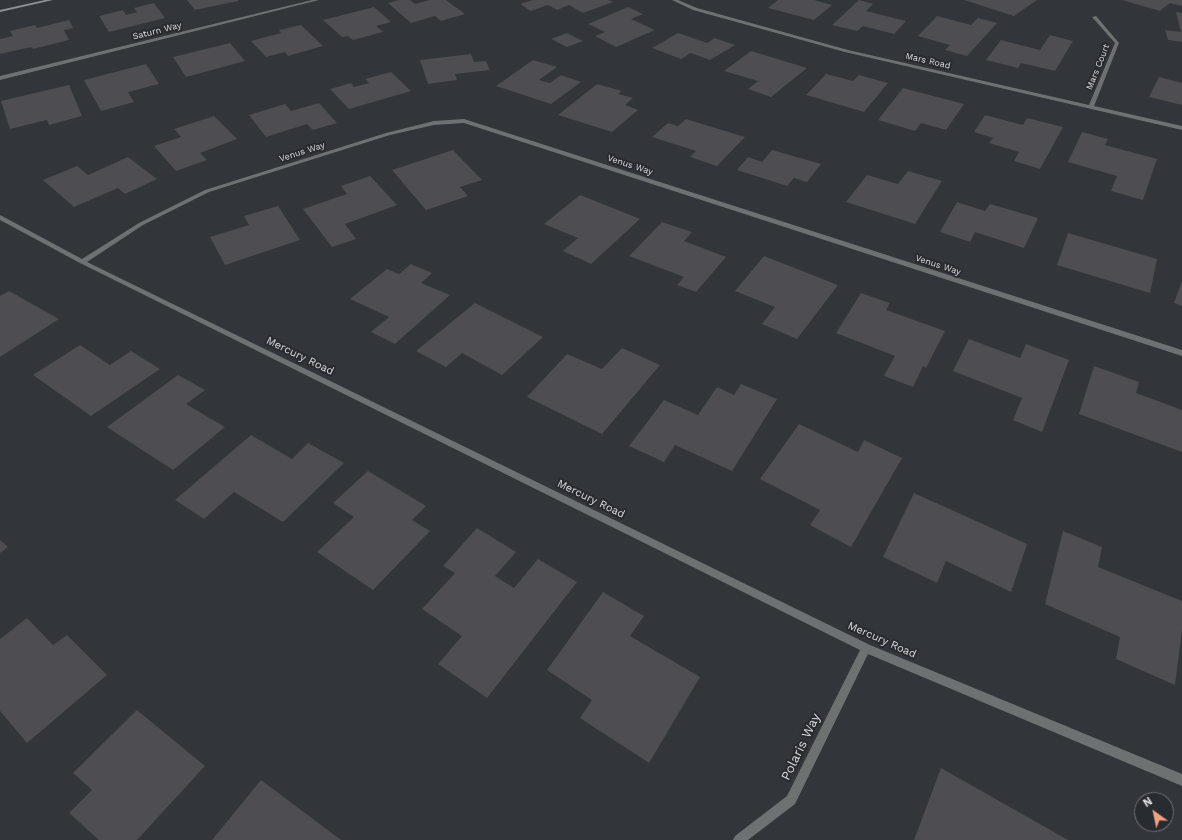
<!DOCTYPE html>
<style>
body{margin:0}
#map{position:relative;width:1182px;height:840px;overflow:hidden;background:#323539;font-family:"Work Sans",sans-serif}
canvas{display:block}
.north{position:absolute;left:1134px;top:792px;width:40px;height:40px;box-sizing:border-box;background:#282b2f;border:1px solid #707276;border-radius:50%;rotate:327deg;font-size:11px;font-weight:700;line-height:16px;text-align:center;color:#dbdde0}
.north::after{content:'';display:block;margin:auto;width:14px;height:18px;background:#f39f82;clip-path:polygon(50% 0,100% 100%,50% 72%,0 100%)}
</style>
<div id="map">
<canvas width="1182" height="840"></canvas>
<div class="north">N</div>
</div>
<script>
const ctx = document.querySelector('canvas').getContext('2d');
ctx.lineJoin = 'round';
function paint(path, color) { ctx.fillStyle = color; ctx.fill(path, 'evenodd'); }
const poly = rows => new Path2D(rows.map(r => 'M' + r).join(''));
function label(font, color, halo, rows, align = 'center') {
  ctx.font = font + ' "Work Sans",sans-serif'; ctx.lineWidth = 4; ctx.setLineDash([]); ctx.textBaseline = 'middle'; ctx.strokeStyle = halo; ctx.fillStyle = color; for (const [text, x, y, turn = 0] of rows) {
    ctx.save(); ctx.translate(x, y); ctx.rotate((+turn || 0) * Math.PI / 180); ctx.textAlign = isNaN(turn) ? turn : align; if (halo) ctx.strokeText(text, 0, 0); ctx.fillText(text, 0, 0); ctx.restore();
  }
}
paint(poly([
 [187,0,238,0,238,1,195,10],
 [399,0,410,0,415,4,430,0,446,0,465,14,441,21,435,16,411,23,388,3],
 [533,0,608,0,613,2,583,13,569,5,557,10,548,5,531,11,520,4],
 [778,0,814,0,832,5,814,20,768,8],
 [859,0,873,4,866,11,906,21,894,34,863,26,857,31,832,25],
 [964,0,1037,0,1014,16],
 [1122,0,1182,0,1182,6,1170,3,1160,11],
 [154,3,165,18,109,32,99,16,123,10,126,15,137,12,134,8],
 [374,7,391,22,376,26,383,32,353,40,348,36,342,37,323,20],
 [628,7,643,14,631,19,655,30,616,47,595,36,605,32,588,24],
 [1176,12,1182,13,1182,42,1168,40,1165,30,1181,32],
 [937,16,971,25,978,18,997,23,967,56,945,50,950,45,918,36],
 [69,20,73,28,64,30,69,40,33,49,31,47,0,54,0,39,13,36,10,31,35,25,37,28],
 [301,25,323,46,288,56,285,52,266,57,251,41,281,33,279,30],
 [567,33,583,41,567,47,551,39],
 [678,33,707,43,715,38,735,45,710,60,691,53,681,59,652,48],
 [1050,35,1073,41,1055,71,1021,63,1018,68,986,60,1001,40,1040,50],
 [230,43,245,61,186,77,173,57],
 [751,51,807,68,771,97,748,89,758,81,724,71],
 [471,54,474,62,486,61,490,70,455,74,457,80,428,84,420,60],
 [533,60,557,67,539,80,550,83,561,75,581,82,551,104,496,86],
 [146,64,159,84,128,92,134,102,101,111,84,80],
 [391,72,411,91,349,109,330,89,351,83,354,87,369,83,365,79],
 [826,74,853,81,859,75,888,83,864,112,806,95],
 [1159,77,1182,83,1182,105,1149,97],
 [597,84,622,91,618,94,633,98,625,105,638,110,612,132,558,115],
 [69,85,82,116,49,125,47,120,10,129,1,101],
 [903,88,964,104,946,130,921,123,915,131,878,120],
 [319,103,337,123,313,130,307,124,266,137,249,115,285,104,291,111],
 [985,115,1023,125,1027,118,1063,127,1040,169,1014,161,1019,152,989,143,993,138,974,132],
 [214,116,237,139,200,153,207,160,176,171,154,146,181,137,174,129],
 [686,119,745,137,717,166,690,157,696,151,652,137,668,123,678,126],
 [1082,132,1108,139,1105,145,1157,159,1143,200,1111,191,1117,176,1068,162],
 [453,150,482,180,460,187,468,196,426,210,392,170],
 [772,150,821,164,807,182,794,178,787,186,737,170,748,157,762,162],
 [128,157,157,179,125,194,118,188,74,207,43,180,77,166,88,175],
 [908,171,942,181,915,224,846,202,867,175,898,184],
 [370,176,397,205,345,224,356,239,332,247,303,209,347,194,341,186],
 [580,195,640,219,591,264,563,251,578,238,544,224],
 [957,202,985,211,990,204,1038,218,1024,248,975,232,970,242,940,232],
 [278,206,300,240,225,265,210,237,249,225,244,216],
 [662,222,692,232,684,241,726,257,696,292,677,285,684,277,629,256],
 [1068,233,1157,259,1150,293,1057,265],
 [764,256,838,285,797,339,762,324,775,307,735,291],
 [411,264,432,273,421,283,450,295,395,344,371,332,389,317,350,299,387,269,399,274],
 [1182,281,1182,306,1174,303],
 [9,291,59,319,0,357,0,296],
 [861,293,890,303,886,310,945,331,926,368,923,366,913,387,884,376,895,356,836,333],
 [475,303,543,337,502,375,462,353,446,367,416,351],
 [969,339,1020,358,1026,344,1069,360,1042,432,1013,420,1022,398,953,371],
 [80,345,110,365,131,351,160,369,91,416,33,375],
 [622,348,660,365,602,434,527,397,567,354,602,369],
 [1094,366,1139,382,1136,393,1182,410,1182,452,1079,414],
 [178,375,205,390,186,404,225,427,173,470,107,427],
 [741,384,777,399,732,471,675,445,664,462,629,446,664,400,698,415,717,387,734,395],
 [799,424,858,452,864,440,902,458,851,547,810,525,820,510,760,479],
 [251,435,292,459,308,443,344,463,283,522,234,492,204,519,175,500],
 [368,471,426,506,412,520,430,531,373,590,317,552,354,517,333,503],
 [914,493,1027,544,1011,592,946,561,937,583,883,557],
 [477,528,516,552,495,576,514,588,538,559,577,582,487,698,438,664,462,636,422,609,455,573,443,566],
 [1063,531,1102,547,1098,567,1182,601,1182,630,1175,685,1116,659,1120,637,1045,604],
 [0,540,8,547,0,553],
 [603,592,644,616,630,636,700,677,649,763,580,718,592,700,547,670],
 [27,618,53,645,67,635,107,675,27,743,0,711,0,639],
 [137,710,205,766,137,840,99,840,69,813,92,790,73,773],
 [941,768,1068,840,914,840],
 [261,780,341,840,212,840]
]), '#4d4d52');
paint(poly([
 [312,0,319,0,0,80,0,76,312,0],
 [672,0,678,0,697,8,848,50,1089,105,1115,43,1092,17,1096,16,1119,43,1094,106,1182,126,1182,130,845,52,693,10,672,0],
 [464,119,1182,350,1182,356,464,123,434,125,390,135,209,192,143,225,87,262,870,645,1182,774,1182,786,868,654,795,804,748,840,733,840,735,836,787,796,860,650,80,263,0,220,0,215,2,216,82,259,139,223,205,190,386,133,434,121,464,119]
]), '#6e7172');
paint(poly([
 [45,0,53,0,0,12,0,10,45,0]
]), '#8f9395');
label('9px', '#dbdde0', '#282b2f', [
 ["Saturn Way",157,31,-14],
 ["Mars Road",928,61,13],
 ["Mars Court",1098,67,-68],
 ["Venus Way",302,152,-18],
 ["Venus Way",630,165,18],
 ["Venus Way",938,265,18]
]);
label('11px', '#dbdde0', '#282b2f', [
 ["Mercury Road",300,356,26],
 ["Mercury Road",591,499,26],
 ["Mercury Road",882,640,24]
]);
label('13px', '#dbdde0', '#282b2f', [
 ["Polaris Way",801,747,-64]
]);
</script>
